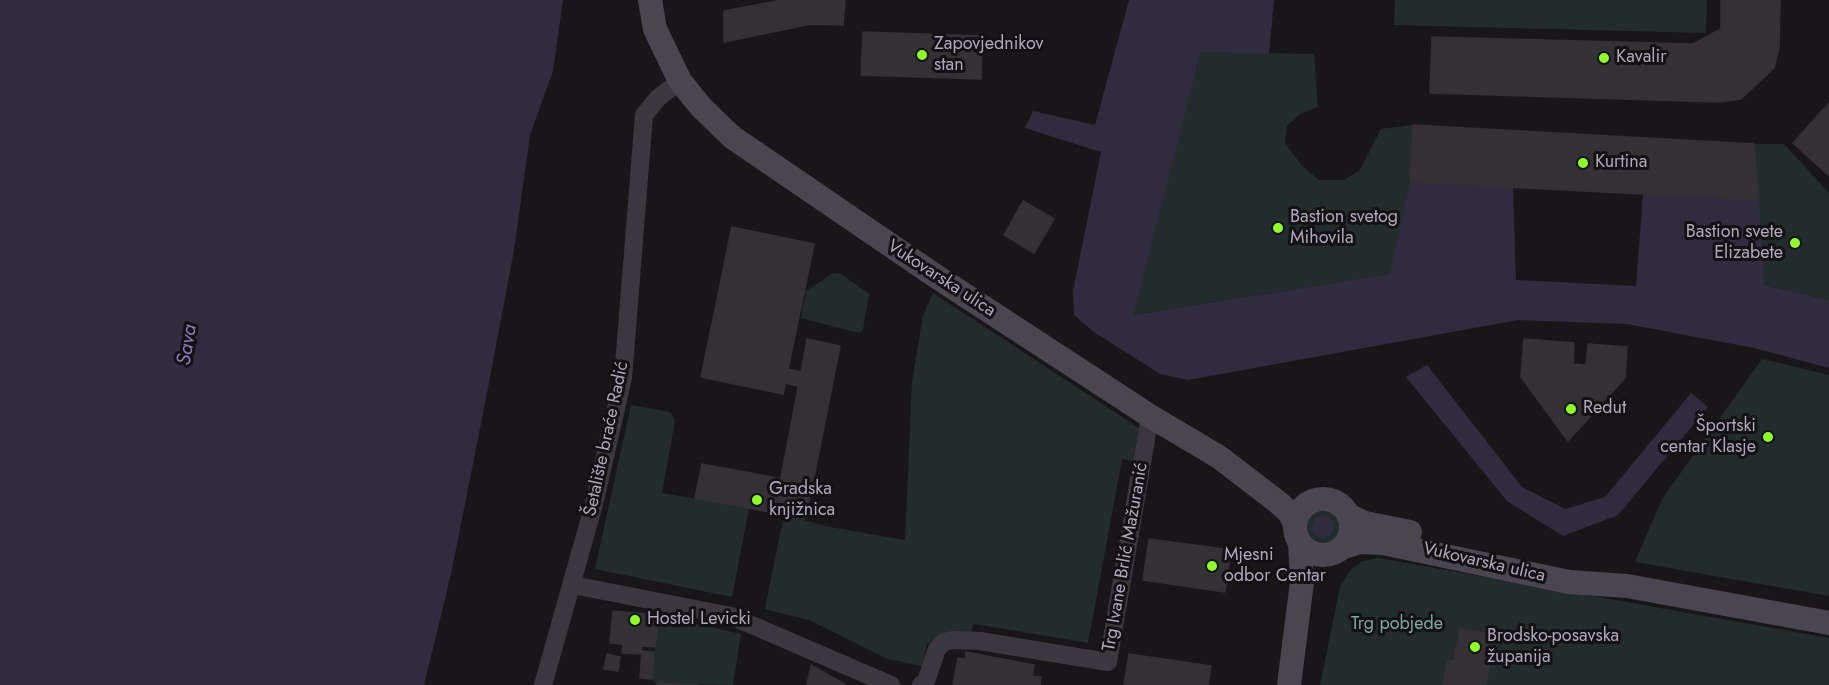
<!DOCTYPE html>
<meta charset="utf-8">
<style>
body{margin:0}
canvas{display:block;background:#181619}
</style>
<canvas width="1829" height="685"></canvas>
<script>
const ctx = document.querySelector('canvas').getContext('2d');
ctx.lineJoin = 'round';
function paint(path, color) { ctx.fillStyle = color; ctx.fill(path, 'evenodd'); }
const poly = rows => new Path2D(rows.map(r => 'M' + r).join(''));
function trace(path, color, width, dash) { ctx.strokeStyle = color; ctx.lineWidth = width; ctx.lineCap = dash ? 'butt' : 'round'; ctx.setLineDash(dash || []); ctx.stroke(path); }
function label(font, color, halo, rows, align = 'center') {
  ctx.font = font + ' Jost,sans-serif'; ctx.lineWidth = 6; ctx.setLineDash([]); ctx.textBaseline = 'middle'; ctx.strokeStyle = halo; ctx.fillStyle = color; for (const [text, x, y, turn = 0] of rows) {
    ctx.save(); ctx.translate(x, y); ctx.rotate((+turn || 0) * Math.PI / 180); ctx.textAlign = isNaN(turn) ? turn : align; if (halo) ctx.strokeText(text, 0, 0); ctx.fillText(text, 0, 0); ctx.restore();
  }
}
paint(poly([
 [1395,0,1707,0,1706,33,1394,25],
 [1201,52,1314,54,1318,107,1300,114,1287,126,1285,143,1302,166,1319,180,1344,180,1360,170,1381,129,1413,125,1410,182,1391,274,1132,315],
 [1754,144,1784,144,1829,193,1829,300,1764,285],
 [833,273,841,274,869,294,863,330,859,333,801,318,806,291],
 [933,293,1139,428,1133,461,1122,459,1088,643,974,624,970,634,936,639,927,644,922,666,888,659,809,620,765,609,784,515,830,527,905,540,912,382,923,315],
 [1762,359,1829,375,1829,596,1635,562,1662,499],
 [631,405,670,412,675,420,662,493,749,508,732,597,595,569],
 '1306 527a18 18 0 1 1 36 0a18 18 0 1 1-36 0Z',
 [1378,558,1829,638,1829,685,1320,685,1340,587,1350,571,1362,561],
 [658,615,741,634,733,685,657,683,652,679]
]), '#222c2c');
paint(poly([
 [0,0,563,0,553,71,530,135,514,250,487,393,451,574,424,685,0,685],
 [1129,0,1274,0,1269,54,1201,52,1133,315,1390,274,1410,182,1513,187,1516,280,1636,286,1643,194,1759,200,1764,285,1829,300,1829,368,1754,348,1627,324,1518,320,1188,380,1160,374,1094,332,1074,315,1073,291,1101,152,1025,128,1033,111,1095,125],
 [1427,365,1522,487,1565,509,1605,497,1691,393,1708,407,1618,515,1563,536,1507,501,1406,377],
 '1312 527a11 11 0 1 1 22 0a11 11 0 1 1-22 0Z'
]), '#302b3e');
const building = poly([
 [782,0,845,0,843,25,811,24,724,42,724,11,782,0],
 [1721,0,1780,0,1779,48,1774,68,1741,99,1719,102,1430,93,1432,37,1693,44,1721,29,1721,0],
 [863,32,982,36,981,79,861,75,863,32],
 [1829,103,1829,175,1828,175,1793,143,1829,103],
 [1413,125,1754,144,1759,200,1410,182,1413,125],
 [1023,201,1054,219,1034,253,1004,235,1023,201],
 [732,227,814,244,783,394,701,377,732,227],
 [807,339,840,346,828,406,796,399,807,339],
 [1524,339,1574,343,1573,364,1586,365,1588,344,1627,347,1625,378,1568,441,1521,377,1524,339],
 [788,369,801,372,798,386,785,383,788,369],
 [796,399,828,406,821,442,789,436,796,399],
 [789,436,821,442,805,519,774,513,789,436],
 [702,464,756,474,749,508,695,498,702,464],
 [756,474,781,479,774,513,749,508,756,474],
 [1149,539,1231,550,1225,592,1143,580,1149,539],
 [613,611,658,615,655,647,642,646,641,654,622,653,623,644,610,643,613,611],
 [1460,629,1495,635,1486,685,1443,685,1448,660,1454,661,1460,629],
 [642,651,654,652,652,679,640,678,642,651],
 [966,652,1034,665,1032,676,1041,677,1040,685,953,685,958,658,965,659,966,652],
 [607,654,620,657,618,671,604,669,607,654],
 [1129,654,1211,666,1208,685,1124,685,1129,654],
 [811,665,846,685,807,685,811,665],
 [657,683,698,685,657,685,657,683]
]);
paint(building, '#343135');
trace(building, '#343035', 1.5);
trace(poly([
 [573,585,731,616,891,685],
 [543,685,594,504,623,378,644,115,658,98,680,81],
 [921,685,926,681,937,649,944,642,953,640,980,641,1108,662,1150,416]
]), '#3c373e', 18);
trace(poly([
 [650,0,655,29,680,81,701,107,732,137,937,277,1150,416,1219,457,1279,503,1290,513,1295,525],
 '1295 527a28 28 0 1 1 56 0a28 28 0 1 1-56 0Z',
 [1348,515,1365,523,1410,532],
 [1341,548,1359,542,1383,543,1569,582,1627,586,1829,623],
 [1289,685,1302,582,1300,543]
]), '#4a454e', 24);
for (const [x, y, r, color] of [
 [922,55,6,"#8fff28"],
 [1604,58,6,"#8fff28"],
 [1583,163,6,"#8fff28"],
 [1278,228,6,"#8fff28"],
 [1795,243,6,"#8fff28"],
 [1571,409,6,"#8fff28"],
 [1768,437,6,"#8fff28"],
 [757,500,6,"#8fff28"],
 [1212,566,6,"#8fff28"],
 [635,620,6,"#8fff28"],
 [1475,647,6,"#8fff28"]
]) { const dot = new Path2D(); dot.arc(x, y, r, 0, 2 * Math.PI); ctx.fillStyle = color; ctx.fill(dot); trace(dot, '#131114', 2); }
label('18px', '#b1a7ba', '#131114', [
 ["Zapovjednikov",934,45],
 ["stan",934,66],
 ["Kavalir",1616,58],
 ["Kurtina",1595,163],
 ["Bastion svetog",1290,218],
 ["Mihovila",1290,239],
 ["Bastion svete",1783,233,"right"],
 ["Elizabete",1783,254,"right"],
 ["Redut",1583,409],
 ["Športski",1756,427,"right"],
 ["centar Klasje",1756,448,"right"],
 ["Gradska",769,490],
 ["knjižnica",769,511],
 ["Mjesni",1224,556],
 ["odbor Centar",1224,577],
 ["Hostel Levicki",647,620],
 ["Brodsko-posavska",1487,637],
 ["županija",1487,658]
], 'left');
label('18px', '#b1a7ba', '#131114', [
 ["Vukovarska ulica",941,279,33],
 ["Šetalište braće Radić",607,439,-78],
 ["Trg Ivane Brlić Mažuranić",1126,557,-80],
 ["Vukovarska ulica",1484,563,13]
]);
label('18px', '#7ca7a3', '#131114', [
 ["Trg pobjede",1397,625]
]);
label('italic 20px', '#8e7ab8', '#131114', [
 ["Sava",188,345,-81]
]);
</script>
